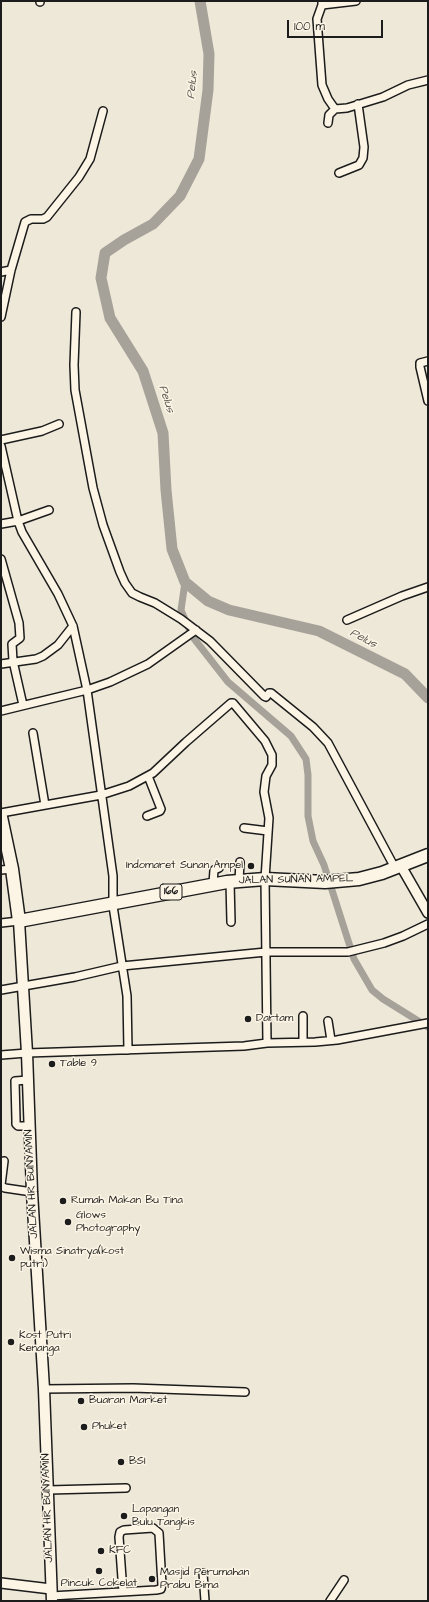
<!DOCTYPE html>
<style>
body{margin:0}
#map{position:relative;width:429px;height:1602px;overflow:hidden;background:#eee8d9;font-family:"Architects Daughter",sans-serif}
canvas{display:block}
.frame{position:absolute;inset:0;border:2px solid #1c1c1c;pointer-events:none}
.scale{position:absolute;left:287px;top:20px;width:96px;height:18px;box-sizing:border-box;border:2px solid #1c1c1c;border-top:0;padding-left:5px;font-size:12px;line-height:14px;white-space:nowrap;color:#1c1c1c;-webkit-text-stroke:3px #fcf5e5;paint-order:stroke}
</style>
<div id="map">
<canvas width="429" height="1602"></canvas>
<div class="frame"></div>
<div class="scale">100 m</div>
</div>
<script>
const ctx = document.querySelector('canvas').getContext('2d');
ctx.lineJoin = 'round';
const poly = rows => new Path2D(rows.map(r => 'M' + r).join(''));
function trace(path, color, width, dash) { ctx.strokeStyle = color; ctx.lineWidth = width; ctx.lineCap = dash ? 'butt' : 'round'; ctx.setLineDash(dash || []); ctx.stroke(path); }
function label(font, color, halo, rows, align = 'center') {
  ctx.font = font + ' "Architects Daughter",sans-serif'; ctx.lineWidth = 3; ctx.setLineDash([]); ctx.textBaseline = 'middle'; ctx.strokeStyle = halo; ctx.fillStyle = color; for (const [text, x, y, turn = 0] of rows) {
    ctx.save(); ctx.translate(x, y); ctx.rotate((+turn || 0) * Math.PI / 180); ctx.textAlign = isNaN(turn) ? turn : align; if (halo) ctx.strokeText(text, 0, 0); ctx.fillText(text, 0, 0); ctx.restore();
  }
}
trace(poly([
 [185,582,181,610,192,636,228,682,291,736,306,759,308,775,308,816,313,841,324,865,354,959,372,990,383,999,428,1027]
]), '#a7a299', 7);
trace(poly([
 [200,1,209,54,208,90,199,159,180,196,153,224,124,240,105,253,101,278,110,318,143,371,163,433,166,490,172,549,185,582,208,601,229,610,319,631,405,674,428,698]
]), '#a7a299', 11);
const minor = poly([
 [40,1,40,2],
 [322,1,322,5,356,1],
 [322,5,317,19,322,85,328,99,335,109],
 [328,123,329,115,335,109,347,108,383,97,408,85,428,80],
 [339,173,359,165,363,158,364,147,358,104],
 [1,272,11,270],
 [76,312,74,365,75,390,93,488,103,525,120,572,125,583,132,593,140,597,155,603,181,619,210,641,264,696,266,697,269,693,271,693,313,727,328,743,395,868],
 [1,317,11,270,25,222,31,219,43,219,47,217,79,177,90,159,103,111],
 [428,361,420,363,420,367,428,401],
 [1,440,42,431,59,424],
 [1,446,18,521,1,524],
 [49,510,18,521,22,532,58,594,73,626,87,690,113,876,113,906,127,996,128,1050],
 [1,559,19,623,20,638,12,644,13,661,23,705],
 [347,620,402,596,428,587],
 [1,664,36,659,43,656,58,645,73,626],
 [1,711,87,690,110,682,148,664,196,630],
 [33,733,45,805],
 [1,813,101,795,129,786,153,773,186,742,231,703,233,703,265,741,272,755,272,765,266,776,264,792,269,818,265,879,267,1043],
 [147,816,160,811,161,809,148,776],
 [244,828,268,831],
 [1,870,12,869],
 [239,881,240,862],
 [230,882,231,922],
 [213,884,214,870,219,868],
 [1,923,19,921],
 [1,990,75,977,122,966,266,952,348,952,384,943,403,936,428,924],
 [303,1016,303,1042],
 [328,1021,331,1040],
 [1,1055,27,1053,244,1046,267,1043,315,1042,337,1040,428,1023],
 [28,1080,15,1081,16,1120,16,1124,18,1126,29,1126],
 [1,1185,4,1161],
 [1,1186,5,1188,32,1192],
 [44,1389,133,1388,245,1392],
 [48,1490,126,1488],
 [203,1573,205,1601],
 [51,1596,156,1590,161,1589,162,1585,159,1533,153,1528,124,1530,120,1532,119,1537,123,1592],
 [330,1601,344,1580]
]);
const tertiary = poly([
 [401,866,428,913],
 [1,1583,51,1589]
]);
const secondary = poly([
 [19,921,27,1053,32,1192,44,1389,52,1601]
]);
const primary = poly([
 [1,817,12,869,19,921,227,882,265,879,325,882,359,879,382,873,428,855]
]);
trace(minor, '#1c1c1c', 10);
trace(tertiary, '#1c1c1c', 12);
trace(secondary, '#1c1c1c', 13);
trace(primary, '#1c1c1c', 15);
trace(minor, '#fcf5e5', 7);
trace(tertiary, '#fcf5e5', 9);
trace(secondary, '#fcf5e5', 10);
trace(primary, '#fcf5e5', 12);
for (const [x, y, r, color] of [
 [251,866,4,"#1c1c1c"],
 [248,1019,4,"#1c1c1c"],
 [52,1064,4,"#1c1c1c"],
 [63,1201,4,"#1c1c1c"],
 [68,1222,4,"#1c1c1c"],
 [12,1258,4,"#1c1c1c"],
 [11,1342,4,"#1c1c1c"],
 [81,1401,4,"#1c1c1c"],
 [84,1427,4,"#1c1c1c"],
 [121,1462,4,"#1c1c1c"],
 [124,1516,4,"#1c1c1c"],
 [101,1551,4,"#1c1c1c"],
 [99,1571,4,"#1c1c1c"],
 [152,1579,4,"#1c1c1c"]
]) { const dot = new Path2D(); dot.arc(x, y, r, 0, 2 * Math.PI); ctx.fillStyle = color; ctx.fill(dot); trace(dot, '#fcf5e5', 1.5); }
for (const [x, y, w] of [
 [171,892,22]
]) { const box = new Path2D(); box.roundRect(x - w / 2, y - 8, w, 16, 3); ctx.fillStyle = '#fcf5e5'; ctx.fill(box); trace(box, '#1c1c1c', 1); }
label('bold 10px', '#1c1c1c', null, [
 ["166",171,892]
]);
label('11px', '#1c1c1c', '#fcf5e5', [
 ["Indomaret Sunan Ampel",243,866,"right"],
 ["Dartam",256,1019],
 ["Table 9",60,1064],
 ["Rumah Makan Bu Tina",71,1201],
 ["Glows",76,1216],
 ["Photography",76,1229],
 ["Wisma Sinatrya(kost",20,1252],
 ["putri)",20,1265],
 ["Kost Putri",19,1336],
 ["Kenanga",19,1349],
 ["Buaran Market",89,1401],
 ["Phuket",92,1427],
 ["BSI",129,1462],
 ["Lapangan",132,1510],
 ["Bulu Tangkis",132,1523],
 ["KFC",109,1551],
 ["Masjid Perumahan",160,1573],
 ["Prabu Bima",160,1586],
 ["Pincuk Cokelat",99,1584,"center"]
], 'left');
label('11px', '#1c1c1c', '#fcf5e5', [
 ["JALAN SUNAN AMPEL",296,880,-1],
 ["JALAN HR BUNYAMIN",32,1184,-93],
 ["JALAN HR BUNYAMIN",48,1508,-92]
]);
label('italic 12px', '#5b5854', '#fcf5e5', [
 ["Pelus",193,85,-84],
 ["Pelus",166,399,72],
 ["Pelus",363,639,27]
]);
</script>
